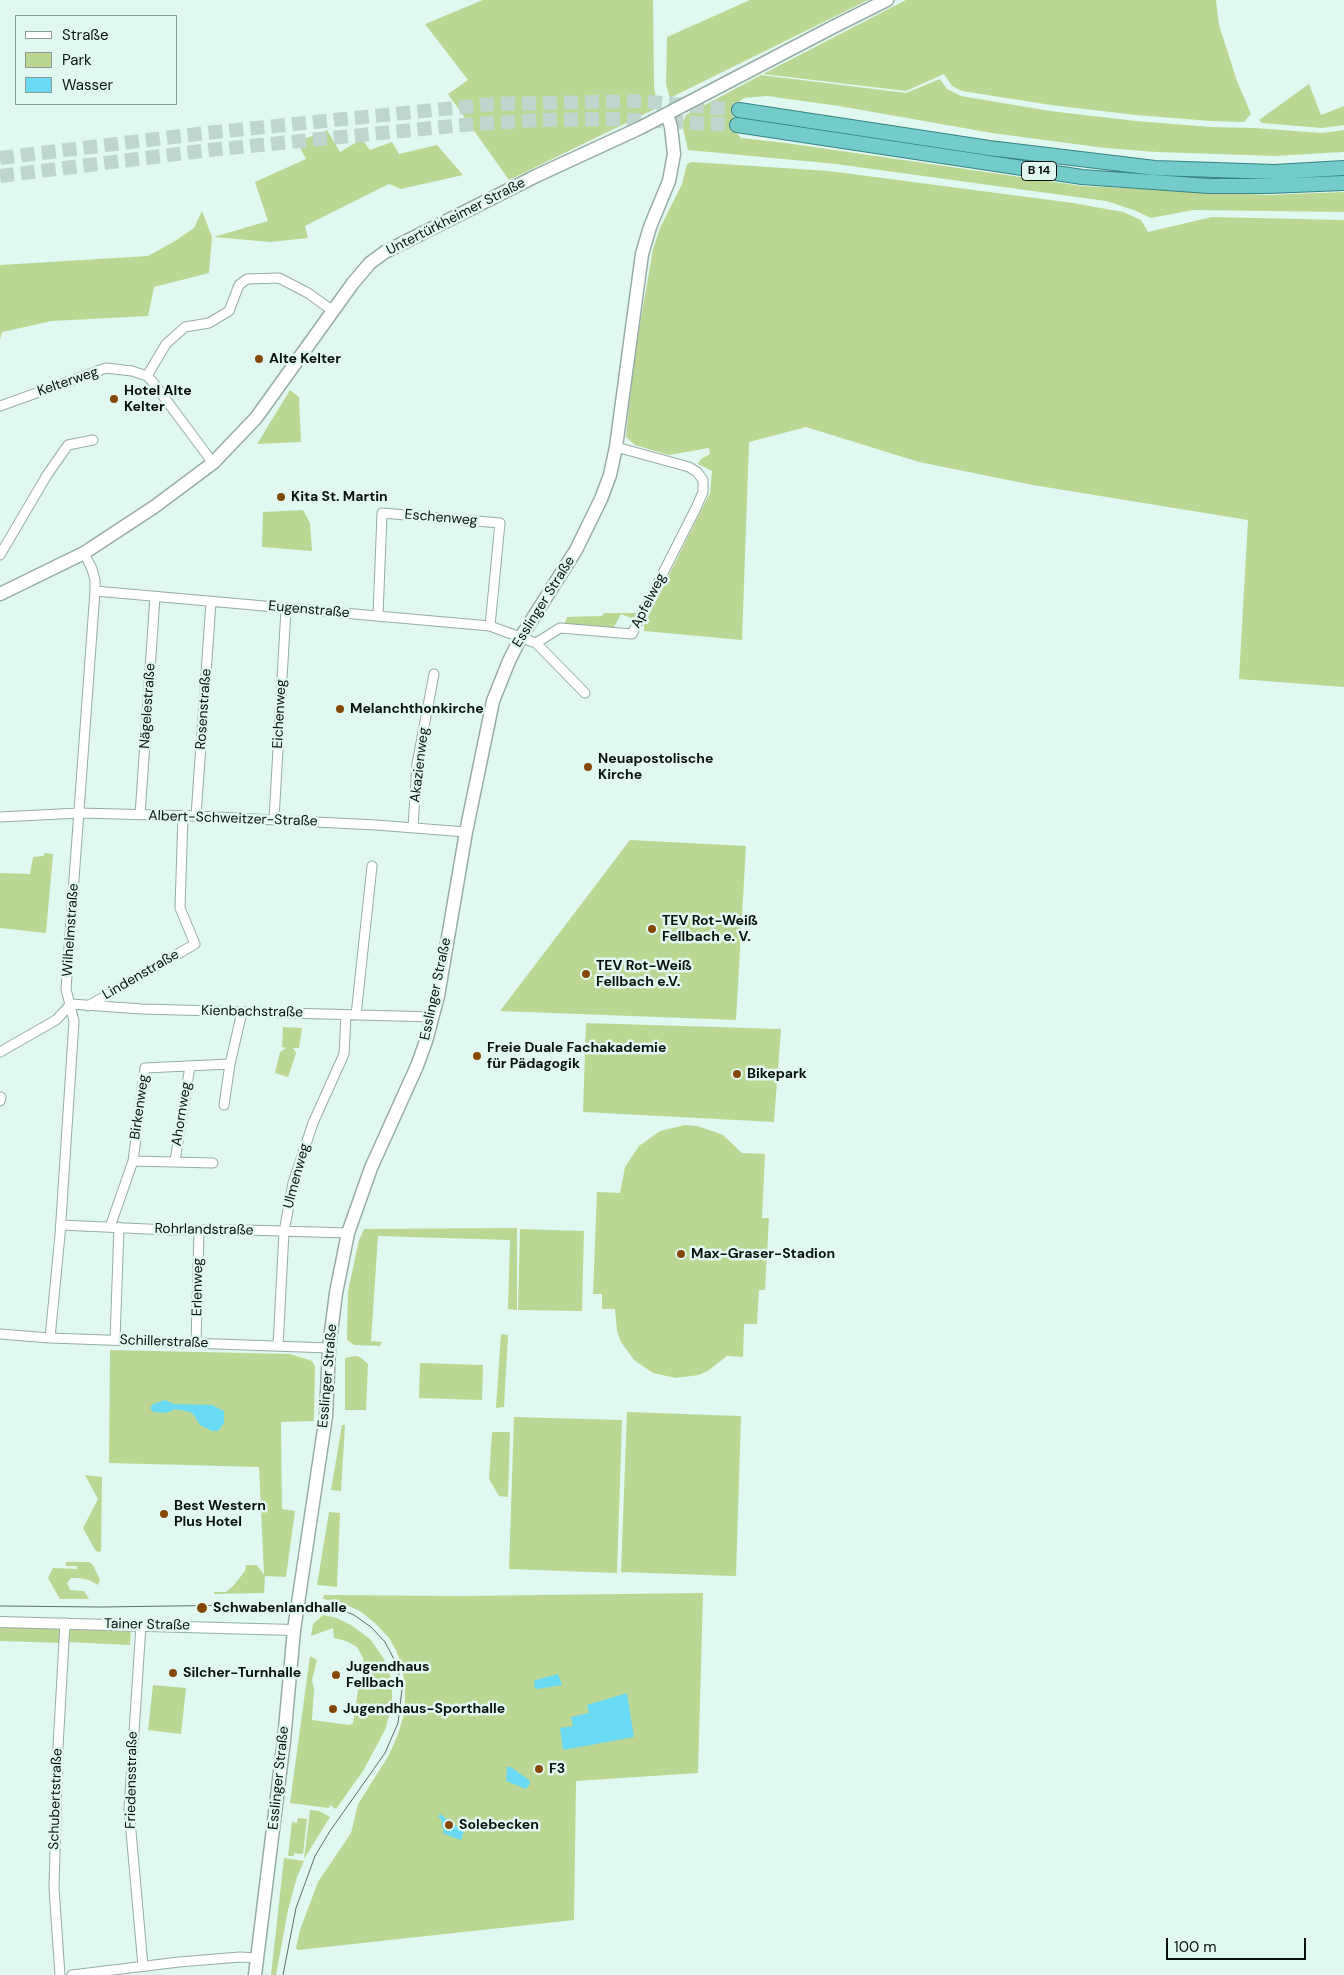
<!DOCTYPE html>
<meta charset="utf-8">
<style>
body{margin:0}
#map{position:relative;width:1344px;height:1975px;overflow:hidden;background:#e0f8ef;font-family:"DM Sans",sans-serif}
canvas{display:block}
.legend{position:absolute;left:15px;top:15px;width:162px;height:90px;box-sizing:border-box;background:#e0f8ef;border:1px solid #8a9c95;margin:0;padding:6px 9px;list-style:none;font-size:15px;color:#09110e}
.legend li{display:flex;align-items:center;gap:10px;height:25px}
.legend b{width:25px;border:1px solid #8a9c95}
.scale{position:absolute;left:1166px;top:1938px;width:140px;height:22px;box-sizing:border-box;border:2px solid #09110e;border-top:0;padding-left:6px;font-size:15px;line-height:18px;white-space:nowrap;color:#09110e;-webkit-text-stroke:4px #e0f8ef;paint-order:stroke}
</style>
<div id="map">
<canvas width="1344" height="1975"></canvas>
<ul class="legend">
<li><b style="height:6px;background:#fff"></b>Straße</li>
<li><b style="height:14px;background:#bcd694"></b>Park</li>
<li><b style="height:14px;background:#6adaf4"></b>Wasser</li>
</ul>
<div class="scale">100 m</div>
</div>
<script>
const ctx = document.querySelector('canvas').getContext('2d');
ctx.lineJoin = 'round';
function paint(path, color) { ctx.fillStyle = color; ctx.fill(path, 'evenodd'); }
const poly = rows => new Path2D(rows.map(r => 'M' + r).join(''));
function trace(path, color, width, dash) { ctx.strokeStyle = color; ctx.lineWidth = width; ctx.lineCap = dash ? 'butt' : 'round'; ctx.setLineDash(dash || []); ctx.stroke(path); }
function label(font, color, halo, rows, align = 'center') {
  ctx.font = font + ' "DM Sans",sans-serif'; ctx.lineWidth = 5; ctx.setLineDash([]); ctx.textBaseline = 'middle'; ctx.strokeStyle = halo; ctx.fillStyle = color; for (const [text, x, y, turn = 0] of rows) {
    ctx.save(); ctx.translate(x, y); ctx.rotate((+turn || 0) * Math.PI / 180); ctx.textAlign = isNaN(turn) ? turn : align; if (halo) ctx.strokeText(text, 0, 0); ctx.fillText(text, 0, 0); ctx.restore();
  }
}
paint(poly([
 [483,0,653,0,654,85,657,108,509,180,448,94,468,80,425,24],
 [750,0,868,0,670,98,666,84,667,37],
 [906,0,1216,0,1219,25,1237,81,1251,114,1244,122,1211,121,1136,115,1051,105,962,91,952,86,944,74,906,91,763,74],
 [761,75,906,93,940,79,947,89,961,96,1050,111,1136,121,1211,127,1254,128,1322,133,1344,130,1344,152,1274,156,1157,152,1105,148,992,133,839,106,767,96,744,98,736,104,732,128,741,138,786,143,1082,186,1268,195,1344,192,1344,212,1193,210,1151,218,1134,210,1106,201,836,164,688,150,682,124,686,115],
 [1309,84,1321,115,1344,106,1344,125,1322,128,1262,123,1259,120],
 [327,130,340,152,362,139,370,150,392,142,399,154,437,145,463,175,401,189,389,184,305,226,308,238,270,242,214,237,268,221,255,182,306,159,297,142],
 [692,162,829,171,1073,203,1123,212,1141,220,1148,232,1212,217,1344,220,1344,687,1239,679,1248,520,1033,485,919,462,806,427,749,442,742,640,644,631,644,625,710,493,712,471,698,464,701,459,710,454,709,448,669,455,635,445,626,437,634,359,653,249,660,228,682,184,687,164],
 [202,211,212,237,209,273,154,287,148,316,52,321,2,332,0,340,0,265,148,256,175,241,194,228],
 [290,390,299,397,301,442,257,444],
 [303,510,310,523,312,551,262,547,263,512],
 [604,613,641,613,638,616,631,618,621,614,612,631,564,625,567,617,602,616],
 [630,840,746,846,736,1020,500,1011],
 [45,853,53,854,46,933,0,928,0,873,30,874,33,857,43,856],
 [586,1023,781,1029,774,1122,583,1112],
 [283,1027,302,1028,299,1048,293,1048,296,1053,288,1077,275,1073,280,1052,286,1048,282,1047],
 [685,1125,698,1126,723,1135,742,1153,765,1154,762,1218,769,1218,765,1290,759,1290,757,1324,744,1324,743,1357,727,1356,709,1370,699,1375,676,1378,653,1373,634,1360,621,1342,617,1331,615,1309,602,1309,602,1294,593,1294,597,1192,620,1193,625,1167,639,1146,660,1131],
 [517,1228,517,1310,508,1309,510,1240,378,1236,371,1341,382,1342,380,1346,354,1345,347,1340,348,1291,359,1240,364,1229],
 [520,1229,584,1231,582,1311,518,1310],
 [501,1334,508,1335,504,1407,496,1408],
 [110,1350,290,1354,312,1361,315,1366,314,1421,281,1422,282,1509,295,1511,286,1577,265,1576,264,1593,214,1594,214,1592,226,1592,234,1585,245,1571,246,1565,257,1565,264,1575,259,1467,109,1463],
 [355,1356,360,1357,368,1364,366,1410,345,1410,345,1358],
 [420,1363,483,1365,482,1400,419,1398],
 [627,1412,741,1416,736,1576,621,1572],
 [514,1417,622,1420,617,1573,509,1569],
 [342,1425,345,1425,341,1491,331,1490],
 [492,1432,510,1432,508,1497,499,1496,489,1479],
 [85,1475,102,1477,101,1551,98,1552,95,1550,83,1528,98,1499],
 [329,1512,340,1513,337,1587,317,1585],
 [66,1562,89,1562,93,1565,100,1580,98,1585,89,1580,80,1578,71,1578,67,1583,70,1590,84,1591,89,1599,60,1599,48,1578,53,1568,77,1569,77,1566,66,1566],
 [703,1593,698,1773,576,1781,574,1920,298,1950,296,1948,300,1930,318,1882,351,1833,358,1804,389,1755,398,1734,405,1711,405,1689,402,1666,396,1650,389,1638,376,1624,360,1611,339,1602,323,1599,324,1595,462,1596],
 [323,1615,337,1618,351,1625,370,1639,384,1659,392,1681,392,1705,385,1730,363,1771,336,1809,330,1805,329,1808,290,1803,310,1656,317,1660,312,1680,314,1689,312,1720,350,1725,353,1723,358,1690,364,1666,363,1658,357,1647,346,1641,334,1638,333,1628,311,1636,313,1624],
 [0,1627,63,1628,62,1643,0,1641],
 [71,1628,131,1630,130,1645,66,1642],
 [153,1685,186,1688,181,1734,148,1730],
 [310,1810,319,1811,330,1817,304,1859],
 [298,1818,307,1819,303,1854,294,1853,294,1856,288,1856,292,1822,297,1823],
 [284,1858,304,1861,297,1877,288,1910,276,1975,271,1975]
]), '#bcd694');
paint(poly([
 [165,1400,174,1404,212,1405,224,1411,224,1423,218,1431,212,1431,200,1425,193,1414,190,1412,175,1409,167,1413,153,1412,150,1408,153,1404],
 [558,1674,562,1685,537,1689,535,1688,534,1681,536,1680],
 [627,1693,634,1737,563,1750,560,1728,573,1726,571,1717,589,1713,587,1705],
 [507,1767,511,1767,530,1781,530,1784,526,1789,506,1781],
 [440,1814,464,1831,461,1840,444,1834,441,1819,438,1817]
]), '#6adaf4');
trace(poly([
 [0,158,206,133,493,104,641,101,739,110],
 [0,176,210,150,463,125,538,120,613,119,737,125]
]), '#c0d5cd', 14, [14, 7]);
const minor = poly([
 [147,376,166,344,185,327,209,323,229,311,239,285,247,279,279,278,308,293,333,311],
 [0,406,106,368,132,371,147,376,152,381,213,463],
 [0,555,47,475,68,445,93,440],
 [95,591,490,626,536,643,560,628,632,634,696,508,703,492,703,480,697,472,689,467,616,447],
 [378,616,382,513,500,523,490,626],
 [536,643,585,693],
 [140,815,155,597],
 [196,816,211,602],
 [0,817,79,813,196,816,376,825,466,832],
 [274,819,286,609],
 [413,827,417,764,434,674],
 [88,1006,195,944,180,908,183,816],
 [356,1015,372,866],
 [0,1052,56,1020,71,1004,142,1009,433,1017],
 [0,1101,1,1097],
 [224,1105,230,1064,242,1012],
 [133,1161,213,1163],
 [175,1161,190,1066],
 [61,1225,169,1230,247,1230,348,1233],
 [110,1227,133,1161,145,1068,230,1064],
 [0,1334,50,1338,329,1348],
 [50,1338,60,1235,74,1021,66,989,95,591,95,580,92,569,84,553],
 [115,1340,119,1227],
 [196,1343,199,1231],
 [278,1346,284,1232,293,1183,313,1123,344,1054,346,1015],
 [141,1625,129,1809,143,1966],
 [60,1975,54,1888,58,1747,65,1623],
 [72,1975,179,1962,240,1957,257,1958]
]);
const tertiary = poly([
 [0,1622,294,1630]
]);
const secondary = poly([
 [0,594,84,553,154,507,213,463,256,418,353,283,370,263,385,252,536,176,640,128,833,27,887,0],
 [255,1975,284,1740,294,1630,326,1416,329,1348,336,1293,348,1233,371,1168,417,1066,426,1041,438,996,466,832,493,701,509,661,521,637,576,550,601,499,610,475,616,447,642,254,650,227,669,181,674,154,671,127,667,114]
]);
const trunk = poly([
 [739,110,989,148,1155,168,1275,172,1344,168],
 [737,125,1082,177,1209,186,1268,186,1344,183]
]);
trace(minor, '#96ada4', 11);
trace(tertiary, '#96ada4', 12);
trace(secondary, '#96ada4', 15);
trace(trunk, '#378380', 16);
trace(minor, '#fff', 9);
trace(tertiary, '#fff', 10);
trace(secondary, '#fff', 12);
trace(trunk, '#73ccca', 14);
trace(poly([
 [0,1606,101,1607,317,1604,337,1608,354,1615,371,1627,385,1642,397,1665,402,1689,398,1723,385,1753,330,1831,315,1856,296,1908,283,1975]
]), '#606e69', 1);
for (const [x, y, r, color] of [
 [259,359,5,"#844704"],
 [114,399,5,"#844704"],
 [281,497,5,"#844704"],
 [340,709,5,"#844704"],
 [588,767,5,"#844704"],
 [652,929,5,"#844704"],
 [586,974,5,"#844704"],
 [477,1056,5,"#844704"],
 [737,1074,5,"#844704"],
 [681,1254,5,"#844704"],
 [164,1514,5,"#844704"],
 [202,1608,6,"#844704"],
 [173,1673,5,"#844704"],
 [336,1675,5,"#844704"],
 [333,1709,5,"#844704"],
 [539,1769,5,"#844704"],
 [449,1825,5,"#844704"]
]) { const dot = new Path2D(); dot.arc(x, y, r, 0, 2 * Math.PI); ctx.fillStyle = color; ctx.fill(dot); trace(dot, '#e0f8ef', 2); }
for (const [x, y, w] of [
 [1039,171,35]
]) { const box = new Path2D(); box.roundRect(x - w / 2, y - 9.5, w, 19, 4); ctx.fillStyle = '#e0f8ef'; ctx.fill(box); trace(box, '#09110e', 1); }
label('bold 12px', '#09110e', null, [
 ["B 14",1039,171]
]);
label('14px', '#09110e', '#e0f8ef', [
 ["Untertürkheimer Straße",456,217,-27],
 ["Kelterweg",68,382,-19],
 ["Eschenweg",441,518,5],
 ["Apfelweg",649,601,-63],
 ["Esslinger Straße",544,602,-58],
 ["Eugenstraße",309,610,5],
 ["Nägelestraße",148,706,-86],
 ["Rosenstraße",204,709,-86],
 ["Eichenweg",280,714,-87],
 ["Akazienweg",420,765,-83],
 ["Albert-Schweitzer-Straße",233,819,2],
 ["Wilhelmstraße",71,930,-86],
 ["Lindenstraße",141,975,-30],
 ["Esslinger Straße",436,989,-78],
 ["Kienbachstraße",252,1012,1],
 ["Birkenweg",140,1107,-82],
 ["Ahornweg",182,1114,-81],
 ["Ulmenweg",297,1176,-75],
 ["Rohrlandstraße",204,1230,1],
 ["Erlenweg",198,1287,-89],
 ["Schillerstraße",164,1342,2],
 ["Esslinger Straße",328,1376,-85],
 ["Tainer Straße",147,1625,1],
 ["Esslinger Straße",279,1778,-84],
 ["Friedensstraße",132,1780,-89],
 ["Schubertstraße",56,1799,-88]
]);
label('bold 14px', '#09110e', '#e0f8ef', [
 ["Alte Kelter",269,359],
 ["Hotel Alte",124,391],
 ["Kelter",124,407],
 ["Kita St. Martin",291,497],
 ["Melanchthonkirche",350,709],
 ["Neuapostolische",598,759],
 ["Kirche",598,775],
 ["TEV Rot-Weiß",662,921],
 ["Fellbach e. V.",662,937],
 ["TEV Rot-Weiß",596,966],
 ["Fellbach e.V.",596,982],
 ["Freie Duale Fachakademie",487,1048],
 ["für Pädagogik",487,1064],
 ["Bikepark",747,1074],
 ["Max-Graser-Stadion",691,1254],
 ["Best Western",174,1506],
 ["Plus Hotel",174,1522],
 ["Schwabenlandhalle",213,1608],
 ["Jugendhaus",346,1667],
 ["Fellbach",346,1683],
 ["Silcher-Turnhalle",183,1673],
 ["Jugendhaus-Sporthalle",343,1709],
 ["F3",549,1769],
 ["Solebecken",459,1825]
], 'left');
</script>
